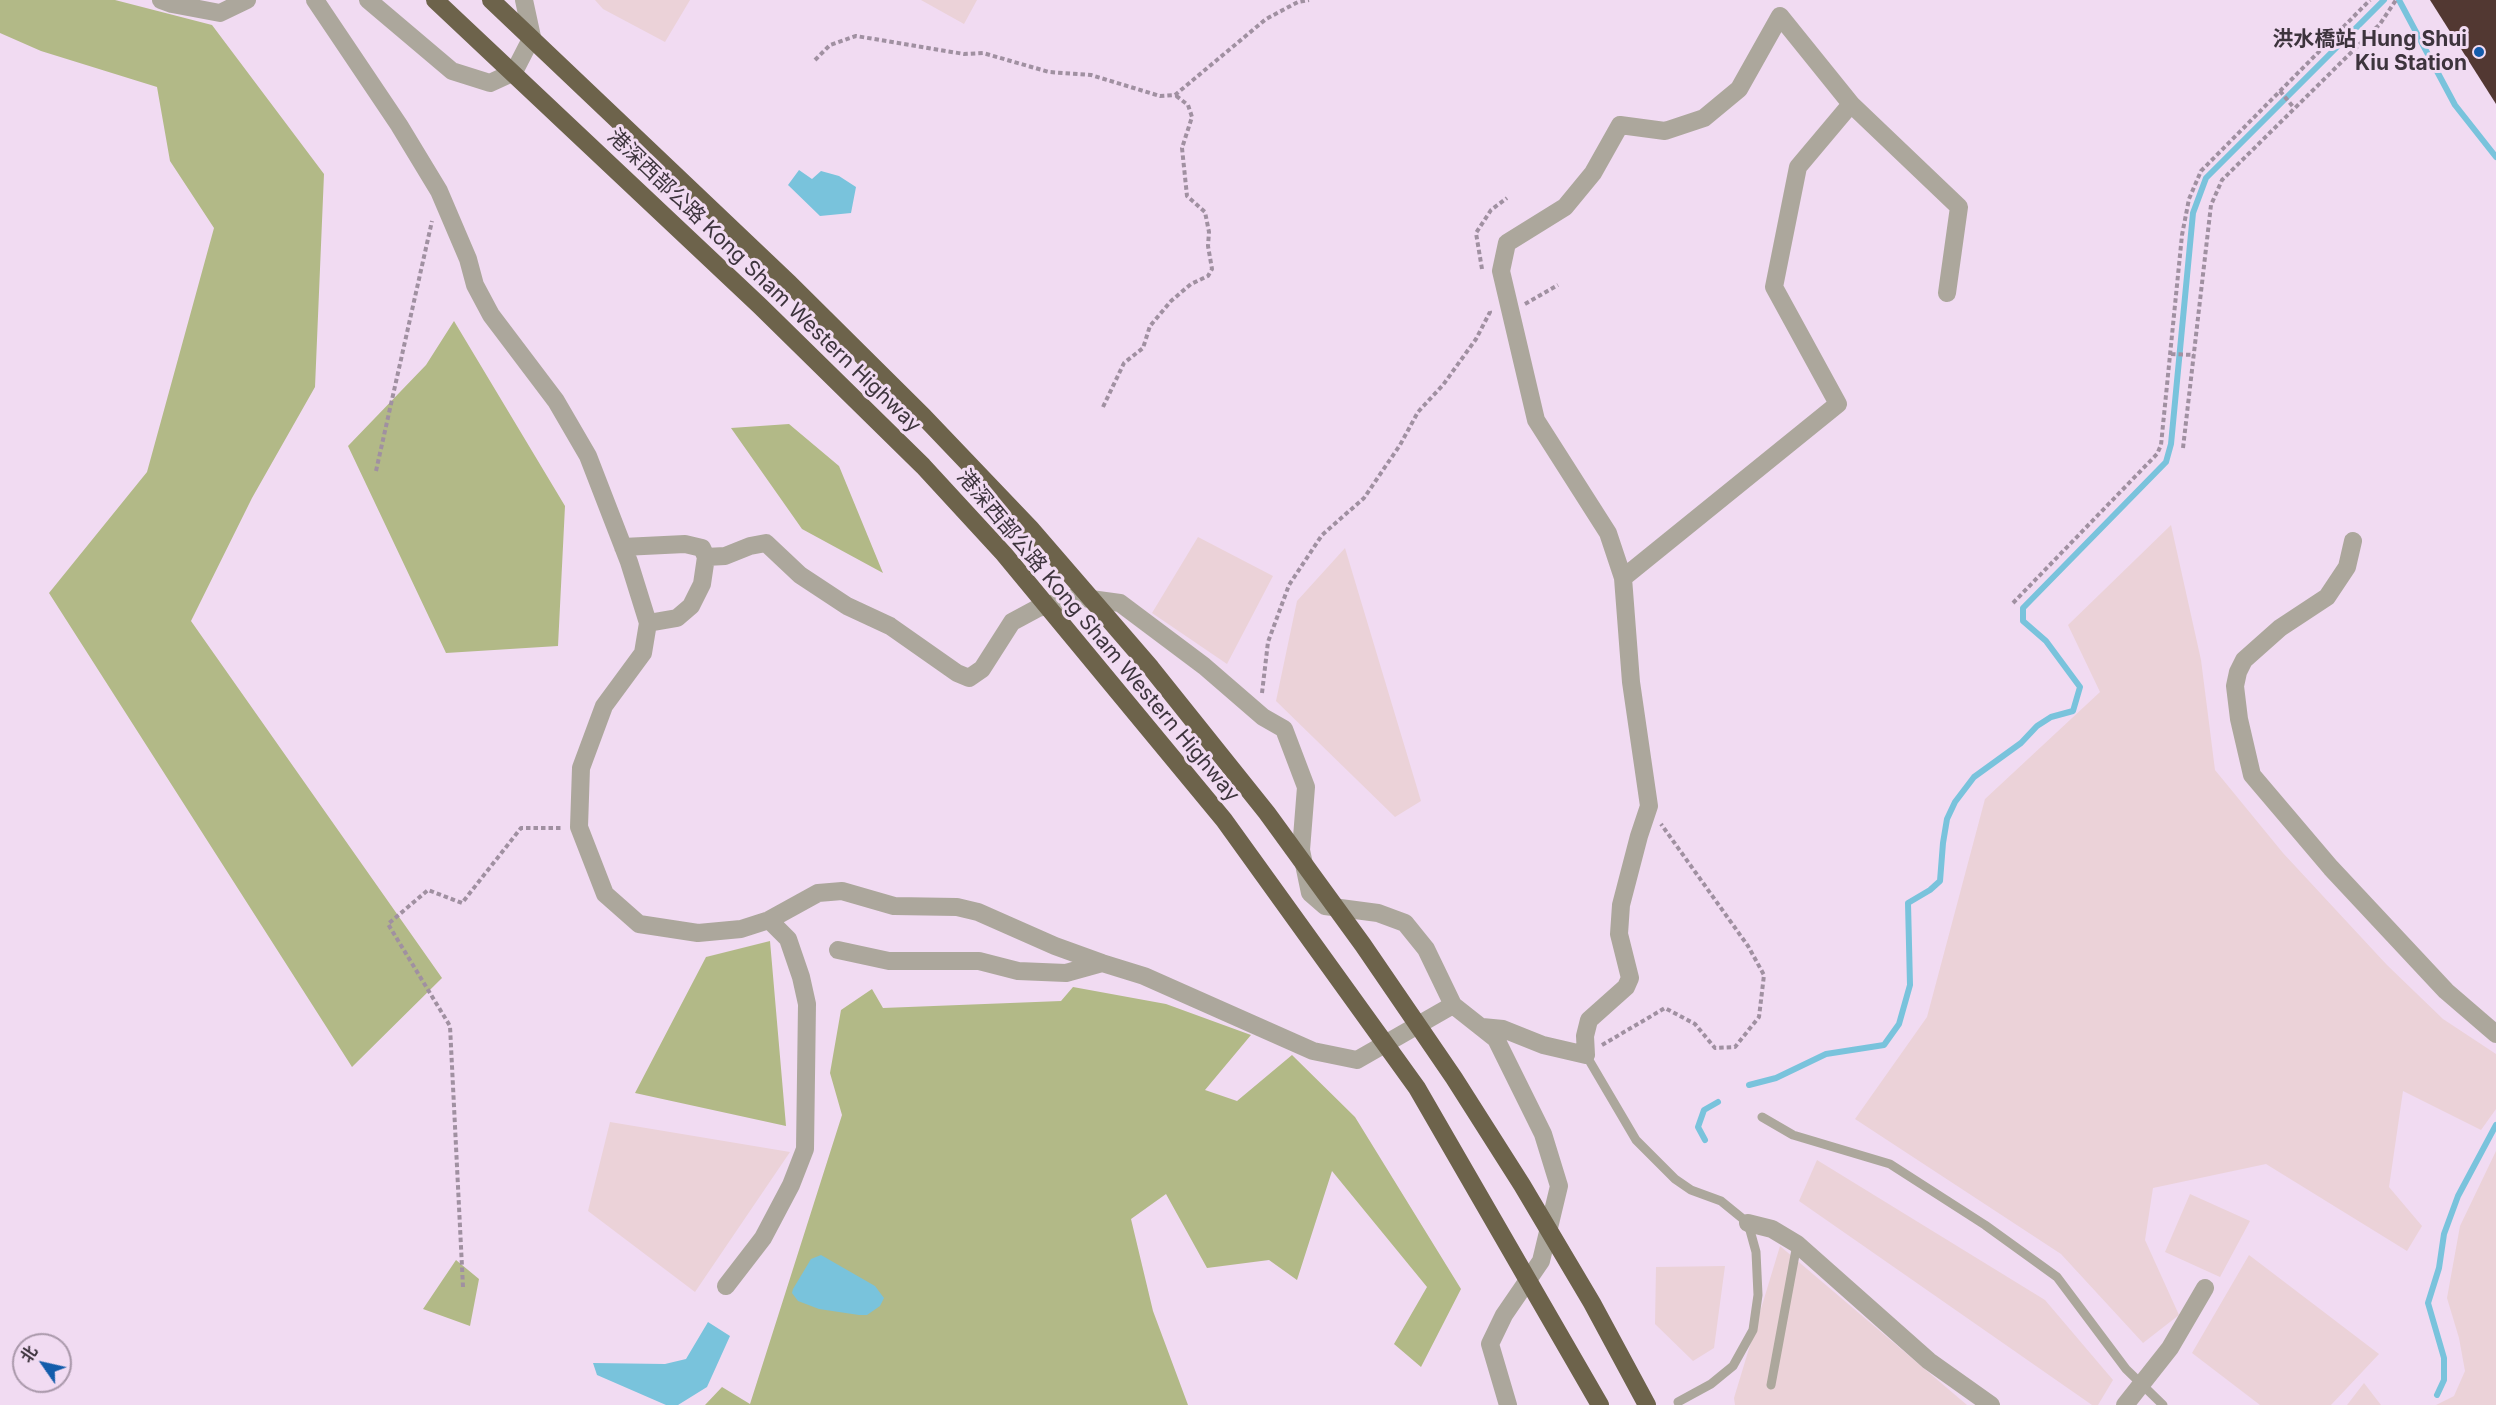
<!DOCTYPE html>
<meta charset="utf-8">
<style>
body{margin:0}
#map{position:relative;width:2496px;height:1405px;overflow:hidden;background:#f1dbf2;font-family:Inter,"Noto Sans SC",sans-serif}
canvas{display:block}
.north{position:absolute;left:12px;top:1333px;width:60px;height:60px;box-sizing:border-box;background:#f1dbf2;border:2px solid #a998aa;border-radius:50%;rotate:304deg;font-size:16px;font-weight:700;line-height:24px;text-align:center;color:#3d343d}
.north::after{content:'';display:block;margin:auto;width:21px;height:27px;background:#135cab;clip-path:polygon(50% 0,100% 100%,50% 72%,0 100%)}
</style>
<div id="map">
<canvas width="2496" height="1405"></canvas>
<div class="north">北</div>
</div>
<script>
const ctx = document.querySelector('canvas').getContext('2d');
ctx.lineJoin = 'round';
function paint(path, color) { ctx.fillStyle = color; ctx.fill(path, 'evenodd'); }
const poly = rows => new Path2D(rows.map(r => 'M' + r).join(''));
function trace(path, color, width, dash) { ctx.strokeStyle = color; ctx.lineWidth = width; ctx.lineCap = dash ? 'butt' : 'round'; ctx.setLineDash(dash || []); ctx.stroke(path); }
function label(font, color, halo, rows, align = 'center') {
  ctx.font = font + ' Inter,"Noto Sans SC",sans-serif'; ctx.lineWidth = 6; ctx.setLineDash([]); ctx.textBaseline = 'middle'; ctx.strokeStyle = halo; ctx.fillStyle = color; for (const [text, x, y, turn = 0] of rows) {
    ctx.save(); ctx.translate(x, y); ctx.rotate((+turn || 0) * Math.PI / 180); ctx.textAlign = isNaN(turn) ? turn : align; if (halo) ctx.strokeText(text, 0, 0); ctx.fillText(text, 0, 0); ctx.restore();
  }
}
paint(poly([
 [595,0,690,0,665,42,603,9],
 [921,0,977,0,964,24],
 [2171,525,2201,660,2215,770,2283,853,2387,965,2443,1019,2496,1054,2496,1109,2481,1130,2403,1091,2389,1187,2422,1226,2407,1251,2266,1164,2153,1188,2145,1240,2179,1315,2143,1343,2061,1254,1855,1119,1927,1017,1985,799,2100,692,2068,625],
 [1198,537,1273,576,1227,664,1152,613],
 [1345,548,1421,801,1395,817,1276,701,1297,601],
 [610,1122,790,1152,695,1292,588,1211],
 [2496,1151,2496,1405,2436,1405,2454,1396,2465,1371,2459,1338,2447,1298,2460,1226],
 [1817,1160,2045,1300,2113,1380,2098,1405,2092,1405,1799,1201],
 [2190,1194,2250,1221,2220,1277,2165,1252],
 [1780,1246,1967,1405,1735,1405,1734,1398],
 [2249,1255,2379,1354,2331,1405,2260,1405,2192,1353],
 [1725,1266,1714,1348,1693,1361,1655,1324,1656,1267],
 [2364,1383,2381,1405,2347,1405]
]), '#ebd2d8');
paint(poly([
 [0,0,115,0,212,25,324,174,315,387,252,498,191,621,442,978,352,1067,49,593,147,472,214,228,170,161,157,87,41,51,0,33],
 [454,321,565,506,558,646,446,653,348,446,426,365],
 [789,424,839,466,883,573,802,529,731,428],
 [770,941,786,1126,635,1093,706,957],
 [1073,987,1166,1004,1251,1035,1205,1090,1237,1101,1292,1055,1355,1117,1461,1289,1421,1367,1394,1344,1427,1287,1332,1171,1297,1280,1269,1260,1207,1268,1166,1194,1131,1219,1153,1311,1188,1405,705,1405,722,1387,750,1404,842,1115,830,1073,841,1010,872,989,883,1008,1061,1001],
 [456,1260,479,1279,470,1326,423,1309]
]), '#b2b987');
paint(poly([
 [799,170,812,179,821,171,839,176,856,187,851,213,820,216,788,185],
 [821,1255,875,1286,884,1298,880,1306,867,1315,859,1315,819,1309,798,1301,792,1293,793,1289,811,1259],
 [708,1322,730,1336,707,1387,678,1405,666,1405,597,1375,593,1363,665,1364,686,1359]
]), '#79c3dc');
trace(poly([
 [2399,0,2455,105,2496,157],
 [1749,1085,1776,1078,1826,1054,1884,1045,1899,1024,1910,985,1908,903,1930,890,1940,881,1943,843,1947,819,1955,802,1974,777,2021,743,2037,726,2051,717,2073,711,2080,687,2046,641,2023,621,2023,608,2166,462,2171,444,2193,213,2206,178,2384,0],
 [1705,1140,1698,1127,1704,1110,1718,1102],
 [2437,1395,2444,1380,2444,1358,2428,1303,2439,1268,2444,1234,2458,1196,2496,1125]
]), '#79c3dc', 6);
paint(poly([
 [2430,0,2496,0,2496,104]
]), '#523832');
trace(poly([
 [815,60,830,45,856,36,964,54,983,53,1049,72,1091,75,1160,96,1175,95,1266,19,1298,2,1309,0],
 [2280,91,2294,108],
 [1482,269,1476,233,1491,210,1507,198],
 [1525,304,1558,285],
 [2171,354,2194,355],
 [1103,407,1124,363,1143,348,1150,326,1171,301,1191,284,1208,276,1212,269,1208,246,1209,232,1205,212,1187,196,1182,148,1192,117,1188,105,1175,95],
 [2183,448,2211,205,2222,180,2380,24,2396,0],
 [376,471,432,221],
 [2013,603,2157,454,2161,445,2182,235,2189,199,2201,171,2370,0],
 [1262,693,1268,642,1289,585,1322,535,1364,498,1400,445,1418,412,1443,385,1476,339,1490,312,1489,309],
 [1602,1045,1665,1008,1695,1024,1715,1048,1735,1047,1759,1017,1764,975,1748,946,1661,824],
 [463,1287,450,1026,388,924,428,890,462,903,521,828,563,828]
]), '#a090a1', 4, [4.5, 3]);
trace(poly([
 [1586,1055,1636,1140,1675,1179,1691,1190,1721,1201,1748,1223,1756,1252,1758,1295,1753,1330,1733,1366,1711,1384,1678,1402],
 [1762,1117,1793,1135,1890,1164,1985,1225,2057,1277,2126,1369,2163,1405],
 [1771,1385,1797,1244]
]), '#aca79c', 9);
trace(poly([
 [161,0,172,4,220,13,247,0],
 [315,0,399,125,439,191,468,259,475,285,491,315,556,401,588,456,629,562,648,623,677,618,691,606,702,584,706,557,725,556,750,546,766,543,800,575,847,606,890,626,957,673,969,678,982,669,1012,622,1038,608,1076,597,1120,603,1204,666,1263,717,1284,729,1306,787,1301,850,1310,893,1325,906,1378,913,1405,923,1426,949,1453,1005,1496,1039,1543,1134,1559,1186,1541,1261,1504,1315,1490,1344,1508,1405],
 [368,0,452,71,490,83,514,72,532,37,524,0],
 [1851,104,1959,207,1947,293],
 [2353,541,2347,567,2327,597,2280,628,2244,660,2238,672,2235,686,2239,719,2252,775,2331,868,2446,991,2496,1034],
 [623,547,685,544,702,548,706,557],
 [648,623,643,653,604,706,581,768,579,827,605,894,639,924,698,933,741,929,769,920,818,893,842,891,894,906,957,907,978,912,1055,946,1102,963],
 [838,950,889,961,979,961,1018,971,1066,973,1102,963,1144,976,1313,1051,1357,1060,1453,1005],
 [1482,1027,1503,1029,1543,1045,1586,1055,1585,1036,1589,1020,1626,987,1630,978,1619,934,1621,905,1639,836,1649,806,1631,682,1623,578,1608,533,1536,420,1501,271,1507,243,1565,207,1593,173,1620,125,1665,131,1704,118,1739,89,1780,16,1851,104,1798,167,1774,287,1838,404,1623,578],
 [1748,1223,1772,1229,1797,1244,1929,1361,1991,1405],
 [726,1286,763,1238,791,1185,805,1149,807,1004,801,977,788,939,769,920],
 [2125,1405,2170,1348,2205,1288]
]), '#aca79c', 18);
trace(poly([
 [435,0,760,306,923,466,1004,554,1224,820,1417,1088,1600,1405],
 [491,0,789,283,924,417,1030,528,1151,668,1267,813,1363,945,1454,1078,1522,1185,1592,1303,1647,1405]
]), '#6d634b', 18);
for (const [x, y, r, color] of [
 [2479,52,6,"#135cab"]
]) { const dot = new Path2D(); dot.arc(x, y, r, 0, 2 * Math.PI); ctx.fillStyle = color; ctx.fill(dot); trace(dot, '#f1dbf2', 2); }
label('bold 21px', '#3d343d', '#f1dbf2', [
 ["洪水橋站 Hung Shui",2467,40],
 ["Kiu Station",2467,64]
], 'right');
label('21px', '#3d343d', '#f1dbf2', [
 ["港深西部公路 Kong Sham Western Highway",764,281,44],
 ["港深西部公路 Kong Sham Western Highway",1098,636,50]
]);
</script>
